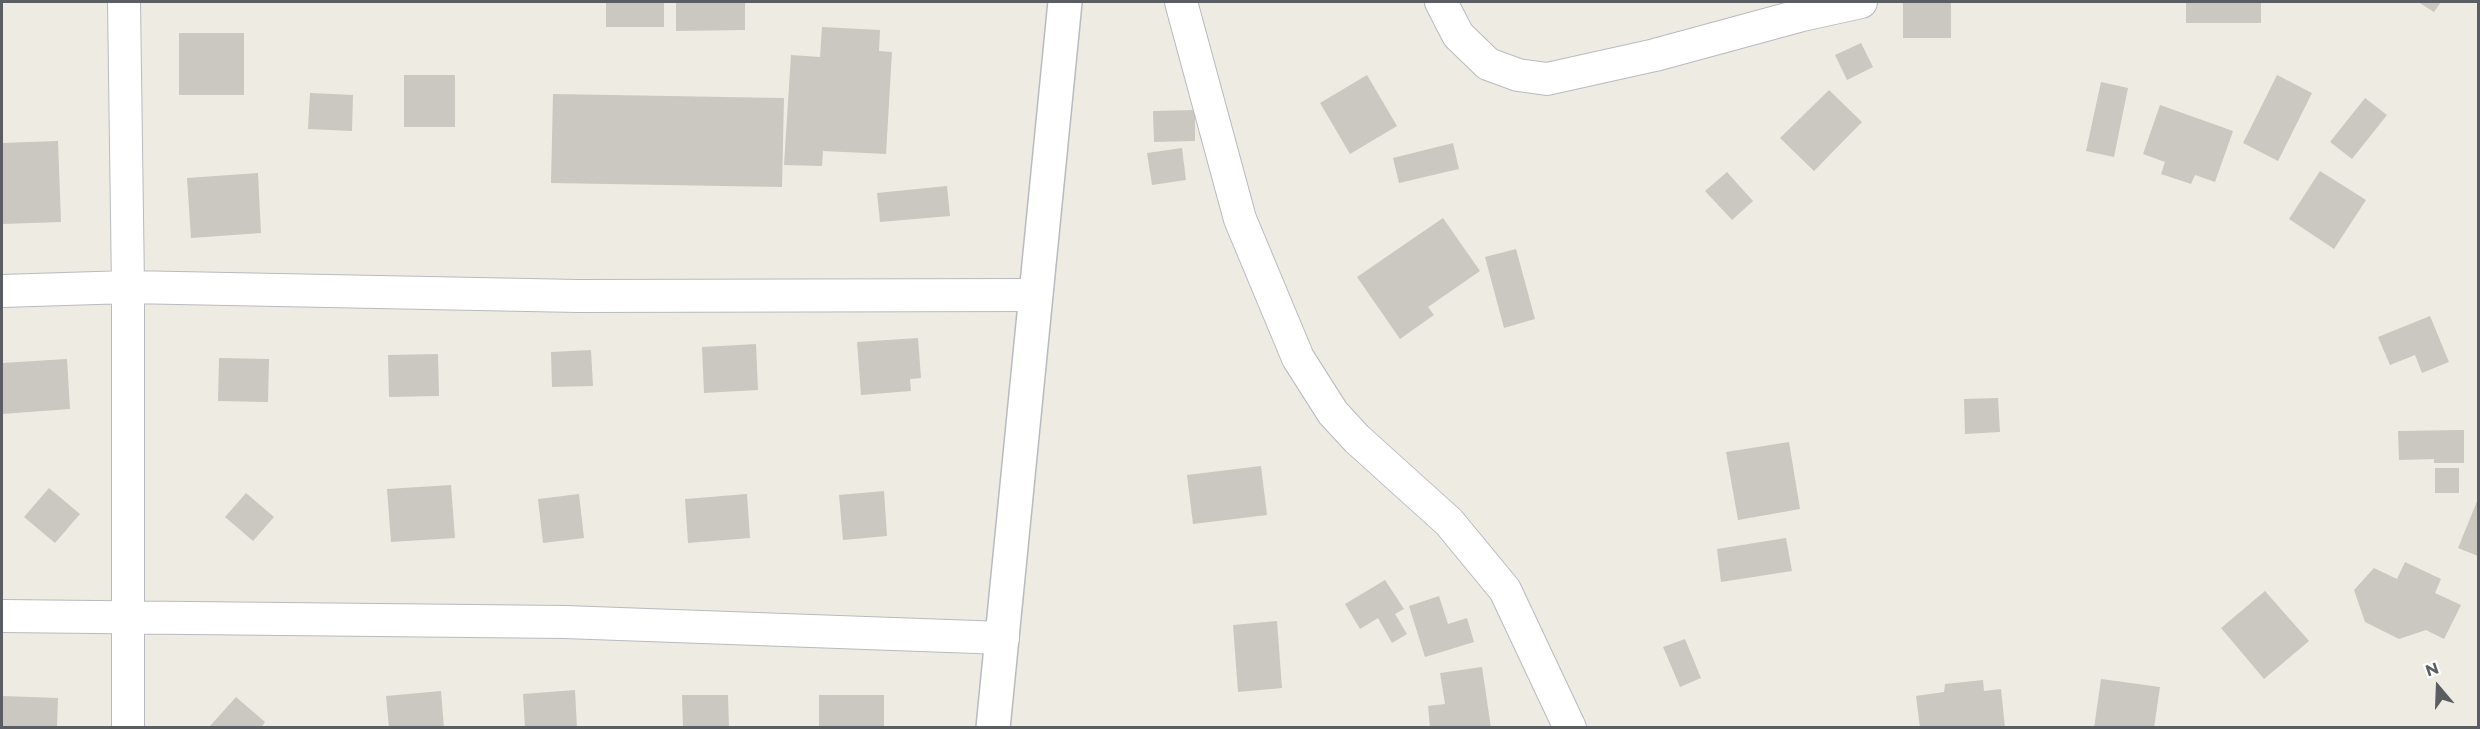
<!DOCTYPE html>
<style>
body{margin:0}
#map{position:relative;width:2480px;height:729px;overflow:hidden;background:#eeebe2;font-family:Montserrat,sans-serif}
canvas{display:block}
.frame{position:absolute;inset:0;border:3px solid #5a5e63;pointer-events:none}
.north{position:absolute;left:2408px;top:657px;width:60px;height:60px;-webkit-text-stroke:4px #fff;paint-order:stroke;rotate:341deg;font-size:16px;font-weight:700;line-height:24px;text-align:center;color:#5a5e63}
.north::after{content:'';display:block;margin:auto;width:21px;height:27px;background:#5a5e63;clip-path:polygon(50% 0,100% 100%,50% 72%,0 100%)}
</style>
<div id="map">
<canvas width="2480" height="729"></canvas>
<div class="frame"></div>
<div class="north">N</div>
</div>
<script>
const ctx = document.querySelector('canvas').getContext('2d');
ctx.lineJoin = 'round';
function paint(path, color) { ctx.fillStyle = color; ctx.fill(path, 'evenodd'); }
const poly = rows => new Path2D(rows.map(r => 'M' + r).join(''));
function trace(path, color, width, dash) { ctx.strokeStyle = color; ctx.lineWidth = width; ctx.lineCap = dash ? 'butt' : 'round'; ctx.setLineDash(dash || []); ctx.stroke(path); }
paint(poly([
 [606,2,664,2,664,27,606,27],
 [676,2,745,2,745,30,676,31],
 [1903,2,1951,2,1951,38,1903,38],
 [2186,2,2261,2,2261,23,2186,23],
 [2418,2,2441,2,2434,12],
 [822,27,880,30,879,51,892,52,886,154,823,151,822,166,784,165,791,55,820,57],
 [179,33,244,33,244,95,179,95],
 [1861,43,1873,67,1847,80,1835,55],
 [404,75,455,75,455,127,404,127],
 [1367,75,1397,126,1350,154,1320,103],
 [2277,75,2312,93,2278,161,2243,143],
 [2101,82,2128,88,2114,157,2086,151],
 [1829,90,1862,122,1814,171,1780,138],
 [310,93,353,95,352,131,308,129],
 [553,94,784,98,782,187,551,183],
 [2365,98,2387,115,2352,159,2330,142],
 [2160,105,2233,131,2215,182,2195,175,2191,184,2161,174,2165,162,2143,154],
 [1195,110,1195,141,1154,142,1153,111],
 [58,141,61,222,2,224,2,143],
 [1453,143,1459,169,1399,183,1393,158],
 [1182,148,1186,180,1152,185,1147,153],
 [2320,171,2366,200,2334,249,2289,219],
 [1727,172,1753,201,1732,220,1705,191],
 [258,173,261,233,191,238,187,178],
 [947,186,950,216,880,222,877,193],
 [1443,218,1480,271,1428,307,1434,315,1400,339,1357,277],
 [1516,249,1535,319,1504,328,1485,257],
 [2430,316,2449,362,2422,373,2415,355,2390,365,2378,337],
 [918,338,921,378,910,379,911,391,861,395,857,342],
 [756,344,758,390,704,393,702,347],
 [591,350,593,386,552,387,551,352],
 [438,354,439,396,389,397,388,355],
 [219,358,269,359,268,402,218,401],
 [67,359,70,409,2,414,2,363],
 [1998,398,2000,432,1965,434,1964,399],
 [2464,430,2464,463,2434,463,2434,459,2399,460,2398,431],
 [1789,442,1800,509,1738,520,1726,452],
 [1261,466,1267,515,1193,524,1187,475],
 [2435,468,2459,468,2459,493,2435,493],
 [451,485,455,538,391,542,387,489],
 [49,488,80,514,55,543,24,517],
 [884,491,887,536,843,540,839,495],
 [246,493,274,517,253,541,225,517],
 [579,494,584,538,543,543,538,499],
 [747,494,750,538,688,543,685,499],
 [2478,499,2478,556,2458,548],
 [1786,538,1792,571,1721,582,1717,549],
 [2405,562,2441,579,2435,593,2461,605,2444,639,2426,630,2399,639,2365,622,2354,590,2374,568,2397,579],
 [1385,580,1404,609,1395,614,1407,634,1392,643,1378,618,1360,629,1345,604],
 [2265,591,2309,641,2264,679,2221,628],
 [1439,596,1448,624,1467,618,1474,642,1425,657,1409,606],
 [1277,621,1282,688,1238,692,1233,625],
 [1685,639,1701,678,1680,687,1663,647],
 [1482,667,1491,728,1430,728,1428,706,1445,704,1440,673],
 [2101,679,2160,687,2154,728,2094,728],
 [1983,680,1984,691,2001,689,2005,728,1920,728,1916,696,1944,692,1945,684],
 [575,690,577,728,525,728,523,694],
 [441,691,444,728,389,728,386,696],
 [682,695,728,695,729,728,683,728],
 [819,695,884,695,884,728,819,728],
 [2,696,58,698,57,728,2,728],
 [236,697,265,722,261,728,210,726]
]), '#cbc8c1');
const minor = poly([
 [124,2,128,287,128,728],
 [1181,2,1240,219,1298,358,1333,413,1357,439,1449,522,1505,590,1570,728],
 [1441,2,1458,35,1488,64,1518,75,1547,79,1655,55,1802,15,1861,2],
 [2,291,128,287,578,296,1035,295],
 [2,616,565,622,1003,638]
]);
const tertiary = poly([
 [993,728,1065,2]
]);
trace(minor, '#b7babf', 34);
trace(tertiary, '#b7babf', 36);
trace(minor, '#fff', 32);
trace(tertiary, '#fff', 33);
</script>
